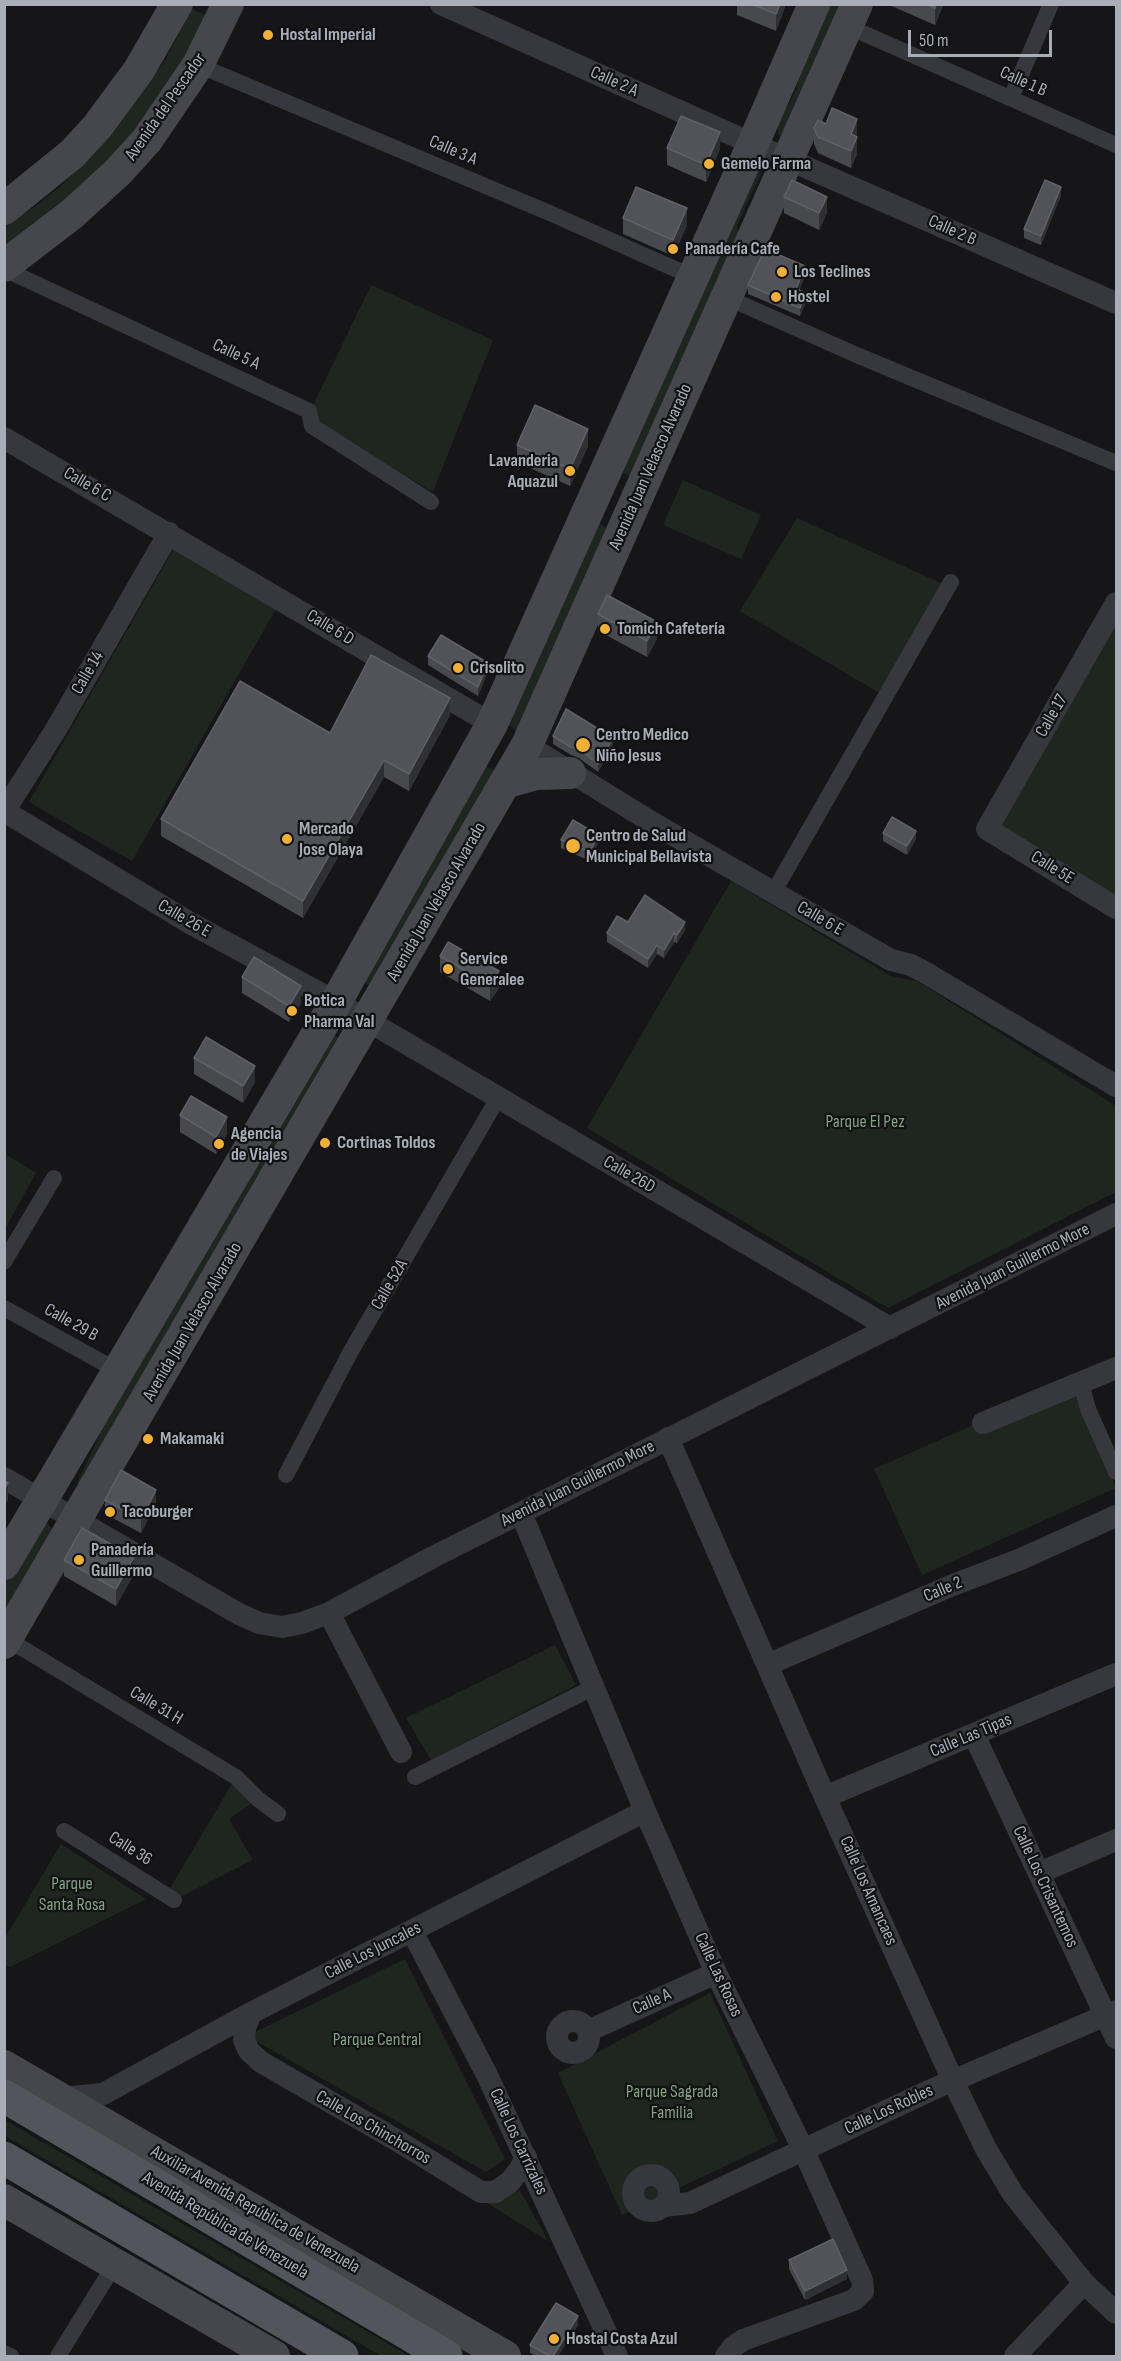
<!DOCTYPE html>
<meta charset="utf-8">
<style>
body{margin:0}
#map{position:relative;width:1121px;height:2361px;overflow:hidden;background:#161618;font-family:"Sofia Sans Condensed",sans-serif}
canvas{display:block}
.frame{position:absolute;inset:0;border:6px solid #a8adb8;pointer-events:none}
.scale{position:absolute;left:908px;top:30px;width:144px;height:27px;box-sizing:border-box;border:3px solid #a8adb8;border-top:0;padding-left:8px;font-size:18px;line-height:21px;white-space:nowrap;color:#a8adb8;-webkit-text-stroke:4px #111113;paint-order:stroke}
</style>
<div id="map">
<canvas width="1121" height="2361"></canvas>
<div class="frame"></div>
<div class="scale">50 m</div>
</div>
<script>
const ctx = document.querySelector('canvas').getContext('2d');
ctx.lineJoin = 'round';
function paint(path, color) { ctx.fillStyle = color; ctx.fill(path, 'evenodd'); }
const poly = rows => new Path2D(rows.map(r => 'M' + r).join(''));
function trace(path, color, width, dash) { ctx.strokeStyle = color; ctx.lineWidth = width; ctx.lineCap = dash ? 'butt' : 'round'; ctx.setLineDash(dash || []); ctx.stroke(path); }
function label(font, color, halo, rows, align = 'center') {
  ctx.font = font + ' "Sofia Sans Condensed",sans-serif'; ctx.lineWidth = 4.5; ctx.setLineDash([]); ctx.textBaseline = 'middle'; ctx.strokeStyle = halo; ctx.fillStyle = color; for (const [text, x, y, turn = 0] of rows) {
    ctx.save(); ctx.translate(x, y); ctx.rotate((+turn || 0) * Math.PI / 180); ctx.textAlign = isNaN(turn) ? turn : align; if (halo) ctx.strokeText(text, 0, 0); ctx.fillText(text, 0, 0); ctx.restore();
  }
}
paint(poly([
 [821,5,846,5,787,136,779,135,777,126,797,88,799,55],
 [192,9,210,17,168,92,86,187,5,251,5,227,40,203,64,183,115,129,164,62],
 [750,162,764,167,737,225,739,239,630,476,616,470],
 [371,285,493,340,433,492,307,418],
 [683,480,761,515,741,559,663,525],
 [797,518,943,584,883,695,740,611],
 [590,519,609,529,520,734,504,721],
 [173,550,276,609,132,861,29,802],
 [1116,625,1116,902,996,830],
 [481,763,504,776,374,990,358,978],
 [731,881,891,976,917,981,1116,1106,1116,1192,888,1308,587,1128],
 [330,1031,344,1043,85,1488,77,1483,99,1436,101,1416],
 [5,1154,36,1173,5,1229],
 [1070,1382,1116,1488,922,1575,874,1469],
 [40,1517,52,1529,23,1587,5,1619,5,1577],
 [555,1645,576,1685,431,1760,406,1718],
 [236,1777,258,1799,229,1819,253,1860,174,1900,166,1895],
 [61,1844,146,1899,10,1967,5,1965,5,1938],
 [405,1959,505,2159,486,2172,247,2036],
 [710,1993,778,2141,622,2215,558,2073],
 [5,2120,409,2356,381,2356,5,2136],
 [520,2190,548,2241,487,2203]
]), '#1e261f');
trace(poly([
 [847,26,1116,145],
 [198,65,552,214,693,277],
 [1011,98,1051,4],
 [4,269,309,411,312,426,431,502],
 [728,298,859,356,1116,463],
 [773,893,951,582],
 [4,1262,54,1178],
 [4,1308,118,1371],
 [1081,1383,1088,1409,1116,1472],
 [286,1475,351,1351,498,1098],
 [7,1639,236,1777,258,1799,278,1814],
 [415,1777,594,1687],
 [64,1831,174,1900],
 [4,2353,11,2356],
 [58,2356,115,2264]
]), '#37383d', 16);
trace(poly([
 [441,4,753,144,1116,303],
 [4,438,492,724],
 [1116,603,987,829,1116,908],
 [527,745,653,823,891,960,911,965,926,973,1116,1086],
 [4,811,190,923,336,1002,890,1328],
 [4,811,55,731,169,533],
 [983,1423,1116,1368],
 [668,1438,825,1797,953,2081,986,2149,1013,2194,1084,2283,1116,2313],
 [4,1478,239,1614,259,1623,282,1627,302,1623,329,1613,433,1557,1116,1214],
 [521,1513,645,1811,716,1973,803,2149,862,2280,863,2291,854,2300,743,2340,733,2347,726,2356],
 [329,1613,401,1752],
 [769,1664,953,1585,1021,1559,1116,1516],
 [974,1735,1116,2038],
 [825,1797,1116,1674],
 [1039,1873,1116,1840],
 [412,1931,487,2075,617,2356],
 [251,2013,245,2028,244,2040,249,2051,261,2062,398,2141,481,2192,495,2192,510,2182,520,2169,526,2157],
 '557 2037a16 16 0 1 1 32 0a16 16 0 1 1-32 0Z',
 [588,2031,716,1973],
 [62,2098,103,2094,251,2013,645,1811],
 '633 2193a18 18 0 1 1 36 0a18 18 0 1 1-36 0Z',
 [663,2206,690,2203,931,2090,1116,2011],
 [1015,2356,1084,2283]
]), '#37383d', 22);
trace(poly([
 [4,209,72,154,97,127,139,70,177,4],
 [4,266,72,214,118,172,147,140,198,65,228,4],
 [507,782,536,774,570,773],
 [4,1564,336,1002,492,724,753,144,814,4],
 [4,1643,527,745,857,4],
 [4,2066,505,2356],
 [4,2200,274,2356]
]), '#45474d', 32);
trace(poly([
 [4,2096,446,2356],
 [4,2158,342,2356]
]), '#53555c', 33);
paint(poly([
 [737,4,786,4,776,31,737,15],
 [887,4,943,4,943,6,935,25],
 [814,128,857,136,857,154,851,168,818,153,814,144],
 [667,148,720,149,706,182,667,165],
 [1061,195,1041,245,1024,238,1024,229],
 [784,197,827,213,819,230,784,213],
 [623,218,687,225,673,256,623,234],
 [805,275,799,291,806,302,800,316,748,294,748,285],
 [517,445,588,446,570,486,517,462],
 [598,614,657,639,647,657,598,631],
 [428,656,488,671,478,696,428,665],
 [450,715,409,791,384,777,303,918,161,836,161,819,330,733],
 [553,736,613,746,598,772,579,758,571,755,553,744],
 [883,833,916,839,907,855,883,841],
 [561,840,598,843,590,861,561,848],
 [628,922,685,930,677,943,674,942,664,958,657,954,648,968,607,942,607,933],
 [440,956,499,988,490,1001,440,972],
 [242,977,301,1003,289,1022,242,993],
 [194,1058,255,1082,243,1103,194,1074],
 [180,1115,227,1134,216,1154,180,1132],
 [105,1500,156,1504,141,1533,105,1514],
 [64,1560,134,1574,116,1606,64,1576],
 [789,2260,847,2279,805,2300,789,2269],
 [578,2325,558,2356,536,2356,530,2353,530,2345]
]), '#47494d');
paint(poly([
 [780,4,786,4,776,31,776,14],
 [936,4,943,4,943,6,935,25,935,8],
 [857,119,857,136,851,151,851,134],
 [720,132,720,149,706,182,706,165],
 [857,137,857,154,851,168,851,151],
 [1061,187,1061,195,1041,245,1041,236],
 [827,197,827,213,819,230,819,213],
 [687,208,687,225,673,256,673,240],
 [805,266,805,275,796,298,796,289],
 [806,293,806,302,800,316,800,308],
 [588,429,588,446,570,486,570,469],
 [657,622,657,639,647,657,647,641],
 [488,663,488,671,478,696,478,687],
 [450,698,450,715,409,791,409,774],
 [613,738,613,746,598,772,598,764],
 [384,760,384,777,303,918,303,901],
 [916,831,916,839,907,855,907,846],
 [598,835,598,843,590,861,590,852],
 [685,922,685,930,677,943,677,935],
 [674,933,674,942,664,958,664,950],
 [657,945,657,954,648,968,648,959],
 [499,971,499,988,490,1001,490,985],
 [301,986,301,1003,289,1022,289,1006],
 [255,1066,255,1082,243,1103,243,1086],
 [227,1117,227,1134,216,1154,216,1137],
 [8,1483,8,1500,4,1507,4,1490],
 [156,1490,156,1504,141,1533,141,1519],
 [134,1557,134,1574,116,1606,116,1589],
 [847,2270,847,2279,805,2300,805,2291],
 [578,2316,578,2325,558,2356,553,2356]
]), '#2f3033');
const building = poly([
 [751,4,780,4,776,14,751,4],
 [926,4,936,4,935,8,926,4],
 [832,108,857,119,851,134,857,137,851,151,818,137,814,128,818,120,826,124,832,108],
 [681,116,720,132,706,165,667,148,681,116],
 [792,180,827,197,819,213,784,197,792,180],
 [1045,180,1061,187,1041,236,1024,229,1045,180],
 [636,187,687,208,673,240,623,218,636,187],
 [765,249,805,266,796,289,806,293,800,308,748,285,765,249],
 [535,405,588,429,570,469,517,445,535,405],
 [607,595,657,622,647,641,598,614,607,595],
 [441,635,488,663,478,687,428,656,441,635],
 [371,655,450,698,409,774,384,760,303,901,161,819,240,681,330,733,371,655],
 [566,709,613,738,598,764,579,749,571,747,553,736,566,709],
 [892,817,916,831,907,846,883,833,892,817],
 [573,820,598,835,590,852,561,840,573,820],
 [645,895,685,922,677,935,674,933,664,950,657,945,648,959,607,933,617,916,628,922,645,895],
 [448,942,499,971,490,985,440,956,448,942],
 [254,957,301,986,289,1006,242,977,254,957],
 [206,1037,255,1066,243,1086,194,1058,206,1037],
 [191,1096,227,1117,216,1137,180,1115,191,1096],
 [121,1470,156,1490,141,1519,105,1500,121,1470],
 [4,1481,8,1483,4,1490,4,1481],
 [82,1528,134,1557,116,1589,64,1560,82,1528],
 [833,2239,847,2270,805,2291,789,2260,833,2239],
 [556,2303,578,2316,553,2356,550,2356,530,2345,556,2303]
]);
paint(building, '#525359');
trace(building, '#5f6168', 1.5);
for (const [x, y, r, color] of [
 [268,35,6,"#f2b134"],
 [709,164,6,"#f2b134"],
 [673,249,6,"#f2b134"],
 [782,272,6,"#f2b134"],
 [776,297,6,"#f2b134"],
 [570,471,6,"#f2b134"],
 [605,629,6,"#f2b134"],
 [458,668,6,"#f2b134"],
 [583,745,8,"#f2b134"],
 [287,839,6,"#f2b134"],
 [573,846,8,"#f2b134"],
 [448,969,6,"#f2b134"],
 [292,1011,6,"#f2b134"],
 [325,1143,6,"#f2b134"],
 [219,1144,6,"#f2b134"],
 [148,1439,6,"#f2b134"],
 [110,1512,6,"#f2b134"],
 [79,1560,6,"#f2b134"],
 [554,2339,6,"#f2b134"]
]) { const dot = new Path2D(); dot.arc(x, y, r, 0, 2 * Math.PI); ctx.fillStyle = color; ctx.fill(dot); trace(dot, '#111113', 2); }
label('bold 18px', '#a8adb8', '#111113', [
 ["Hostal Imperial",280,35],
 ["Gemelo Farma",721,164],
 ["Panadería Cafe",685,249],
 ["Los Teclines",794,272],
 ["Hostel",788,297],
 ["Lavanderia",558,461,"right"],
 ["Aquazul",558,482,"right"],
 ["Tomich Cafetería",617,629],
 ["Crisolito",470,668],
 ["Centro Medico",596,735],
 ["Niño Jesus",596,756],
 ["Mercado",299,829],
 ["Jose Olaya",299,850],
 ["Centro de Salud",586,836],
 ["Municipal Bellavista",586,857],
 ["Service",460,959],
 ["Generalee",460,980],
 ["Botica",304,1001],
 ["Pharma Val",304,1022],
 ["Agencia",231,1134],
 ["de Viajes",231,1155],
 ["Cortinas Toldos",337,1143],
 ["Makamaki",160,1439],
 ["Tacoburger",122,1512],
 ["Panadería",91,1550],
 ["Guillermo",91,1571],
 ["Hostal Costa Azul",566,2339]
], 'left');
label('18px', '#a8adb8', '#111113', [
 ["Calle 2 A",614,82,24],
 ["Calle 1 B",1023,82,24],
 ["Avenida del Pescador",166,107,-55],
 ["Calle 3 A",453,151,23],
 ["Calle 2 B",952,231,24],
 ["Calle 5 A",236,355,25],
 ["Avenida Juan Velasco Alvarado",651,467,-66],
 ["Calle 6 C",87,485,30],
 ["Calle 6 D",330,628,31],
 ["Calle 14",88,673,-60],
 ["Calle 17",1052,716,-60],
 ["Calle 5E",1052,868,32],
 ["Avenida Juan Velasco Alvarado",437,902,-60],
 ["Calle 26 E",184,919,30],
 ["Calle 6 E",820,919,30],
 ["Calle 26D",629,1175,30],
 ["Avenida Juan Guillermo More",1013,1267,-27],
 ["Calle 52A",390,1285,-60],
 ["Avenida Juan Velasco Alvarado",193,1322,-60],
 ["Calle 29 B",71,1323,29],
 ["Avenida Juan Guillermo More",578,1484,-27],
 ["Calle 2",943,1590,-23],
 ["Calle 31 H",156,1706,31],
 ["Calle Las Tipas",971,1736,-23],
 ["Calle 36",130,1849,32],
 ["Calle Los Crisantemos",1045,1887,65],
 ["Calle Los Amancaes",868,1891,66],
 ["Calle Los Juncales",373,1951,-27],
 ["Calle Las Rosas",718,1975,65],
 ["Calle A",652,2002,-24],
 ["Calle Los Robles",889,2110,-25],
 ["Calle Los Chinchorros",373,2128,30],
 ["Calle Los Carrizales",518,2142,65],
 ["Auxiliar Avenida República de Venezuela",255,2210,30],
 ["Avenida República de Venezuela",225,2226,31]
]);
label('18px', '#7fa381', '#111113', [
 ["Parque El Pez",865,1122],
 ["Parque",72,1884],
 ["Santa Rosa",72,1905],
 ["Parque Central",377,2040],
 ["Parque Sagrada",672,2092],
 ["Familia",672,2113]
]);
</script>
